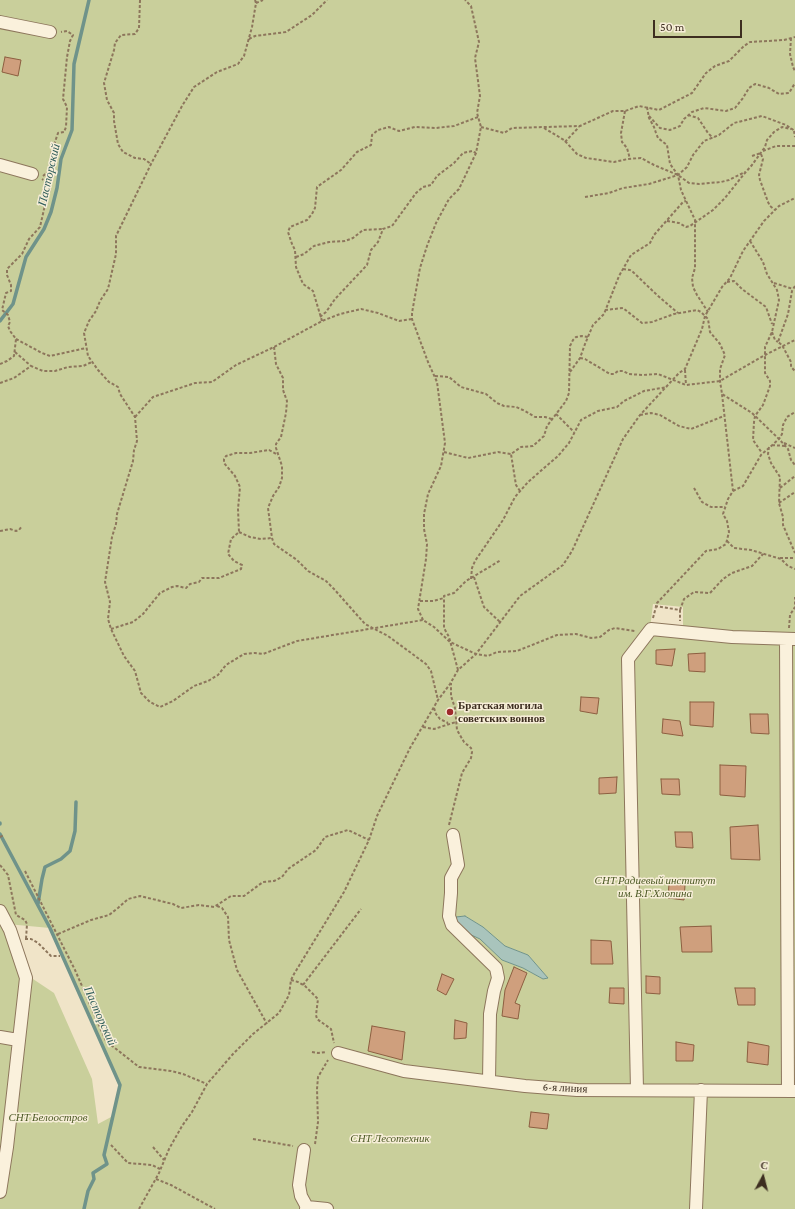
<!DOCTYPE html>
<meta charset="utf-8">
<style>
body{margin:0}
#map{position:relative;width:795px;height:1209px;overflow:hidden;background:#f0e4c8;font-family:"Crimson Pro",serif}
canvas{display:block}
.north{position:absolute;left:743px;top:1157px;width:40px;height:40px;-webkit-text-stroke:3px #f7eed8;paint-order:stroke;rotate:7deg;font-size:11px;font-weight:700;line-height:16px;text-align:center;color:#3d2e20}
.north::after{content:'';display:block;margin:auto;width:14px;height:18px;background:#3d2e20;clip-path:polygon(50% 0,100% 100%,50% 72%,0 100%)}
.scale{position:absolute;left:653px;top:20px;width:89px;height:18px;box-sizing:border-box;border:2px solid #3d2e20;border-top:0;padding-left:5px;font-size:12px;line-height:14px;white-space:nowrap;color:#3d2e20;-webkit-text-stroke:3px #f7eed8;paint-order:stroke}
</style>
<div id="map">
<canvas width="795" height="1209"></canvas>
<div class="north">С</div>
<div class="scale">50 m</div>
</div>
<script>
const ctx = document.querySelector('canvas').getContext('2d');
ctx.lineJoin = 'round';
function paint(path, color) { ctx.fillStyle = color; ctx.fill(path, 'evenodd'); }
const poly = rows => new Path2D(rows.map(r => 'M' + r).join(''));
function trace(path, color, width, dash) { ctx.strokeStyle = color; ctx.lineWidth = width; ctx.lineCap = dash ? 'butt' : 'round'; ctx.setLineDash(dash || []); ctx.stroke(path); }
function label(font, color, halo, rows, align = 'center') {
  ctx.font = font + ' "Crimson Pro",serif'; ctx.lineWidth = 3; ctx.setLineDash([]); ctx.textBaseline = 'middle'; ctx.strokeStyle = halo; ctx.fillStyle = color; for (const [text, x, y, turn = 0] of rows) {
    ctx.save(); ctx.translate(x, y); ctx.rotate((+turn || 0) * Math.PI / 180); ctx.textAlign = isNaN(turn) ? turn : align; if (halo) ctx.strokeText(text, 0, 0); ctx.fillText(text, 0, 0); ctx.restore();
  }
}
paint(poly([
 [0,0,795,0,795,1209,0,1209],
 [653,604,683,607,683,631,650,629],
 [460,916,465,916,483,927,505,946,528,955,548,978,543,979,523,968,502,960,480,939,465,932],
 [7,924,50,928,120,1085,113,1116,98,1124,92,1079,54,993,24,973]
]), '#c9cf9b');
const water = poly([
 [465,916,483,927,505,946,528,955,548,978,543,979,523,968,502,960,480,939,465,932,455,922,456,917,465,916]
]);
paint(water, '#a9c4bc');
trace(water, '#6f938a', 1);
trace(poly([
 [0,321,13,304,26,257,44,229,51,212,57,188,61,159,72,130,74,64,89,0],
 [0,823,0,824],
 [0,834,50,928,120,1085,104,1155,107,1164,93,1173,94,1179,88,1191,84,1209],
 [38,904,42,879,45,867,61,859,70,851,75,831,76,802]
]), '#6f938a', 3.5);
const building = poly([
 [5,57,21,60,18,76,2,72,5,57],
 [675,649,672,666,656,664,656,650,675,649],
 [705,653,705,672,689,671,688,654,705,653],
 [581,697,599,698,597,714,580,711,581,697],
 [690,702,714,702,713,727,690,725,690,702],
 [750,714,768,714,769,734,751,733,750,714],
 [663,719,680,721,683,736,662,733,663,719],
 [720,765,746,766,745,797,720,795,720,765],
 [617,777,616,793,599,794,599,778,617,777],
 [661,779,679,779,680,795,662,794,661,779],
 [758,825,760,860,731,859,730,827,758,825],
 [675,832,692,832,693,848,676,847,675,832],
 [669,884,685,885,684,900,668,898,669,884],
 [711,926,712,952,682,952,680,927,711,926],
 [591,940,611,941,613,964,591,964,591,940],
 [514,967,527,973,515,1003,520,1005,518,1019,502,1016,505,990,514,967],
 [442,974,454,979,446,995,437,990,442,974],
 [646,976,660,977,660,994,646,993,646,976],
 [610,988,624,988,624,1004,609,1003,610,988],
 [735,988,755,988,755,1005,738,1005,735,988],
 [455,1020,467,1023,466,1038,454,1039,455,1020],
 [372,1026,405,1032,402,1060,368,1051,372,1026],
 [676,1042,694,1045,693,1061,676,1061,676,1042],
 [748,1042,769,1046,768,1065,747,1062,748,1042],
 [531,1112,549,1114,547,1129,529,1127,531,1112]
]);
paint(building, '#cf9f7d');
trace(building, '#8d5f41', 1);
const minor = poly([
 [0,22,50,32],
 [0,165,32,174],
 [786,639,788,1091],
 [453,835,458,865,451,878,451,893,449,916,452,925,496,968,498,978,494,991,490,1014,489,1081],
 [0,911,10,930,26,978,7,1147,0,1192],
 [0,1037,18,1040],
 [338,1053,404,1071,525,1086,577,1090,795,1091],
 [637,1090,628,659,651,629,732,637,795,639],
 [304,1150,299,1185,301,1196,307,1207,306,1209],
 [307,1207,327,1209],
 [696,1209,701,1090]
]);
trace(minor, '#8d765c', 14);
trace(poly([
 [140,0,139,28,135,34,121,35,115,43,114,50,104,83,107,100,114,113,114,121,118,144,123,152,135,158,144,159,151,164],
 [255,0,256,3,252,27,244,56,238,64,217,72,194,87,182,106,151,164,116,236,116,254,108,289,100,301,96,311,89,321,84,333,88,356,98,370,109,382,118,387,120,394,135,417,137,441,134,450,133,461,117,514,116,524,112,537,105,582,110,602,108,619,111,629,124,656,135,671,141,693,150,702,160,707,173,701,194,686,208,681,218,675,226,665,244,654,255,653,263,654,297,641,423,620,434,627,450,642,476,654,488,656,497,652,517,651,557,635,576,634,591,638,600,637,609,630,615,628,635,631],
 [256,3,263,0],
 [791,38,790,54,793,67,795,71],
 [249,39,255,36,286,32,312,15,327,0],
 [647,107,649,118,654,127,656,133,658,138,667,145,670,164,678,175,681,190,695,220,695,268,692,278,693,287,697,295,708,312],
 [625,111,621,133,622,142,627,148,630,159],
 [688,115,698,118,708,133,713,138],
 [649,116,660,128,670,130,680,126,684,119,692,112,704,108,726,111,735,108,743,98,749,88,755,84,769,88,779,94,789,93,795,83],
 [481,127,504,133,512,128,580,126,613,111,625,111,639,106,659,110,692,93,706,73,715,66,729,61,744,46,750,42,784,40,795,37],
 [544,128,564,140,577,154,586,158,614,162,628,159,641,158,654,165,678,175,689,183,699,184,721,182,729,180,745,172],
 [794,131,795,137],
 [565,142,579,127],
 [763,151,776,146,795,146],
 [761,154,763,159,759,175,760,180,768,202,770,206,775,210],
 [752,156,761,153],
 [43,176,48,172,51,164,51,154,58,133,64,132,66,127,67,107,63,99,67,57,70,41,73,35,67,31,61,32],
 [585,197,609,193,623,188,649,184,678,175,687,167,693,155,704,141,719,135,734,123,762,116,786,125,795,131],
 [667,221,679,223,686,227,690,226,713,210,725,198,744,174,752,165,765,147,767,140,774,132,782,127,791,129],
 [750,241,763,262,767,274,777,290,779,300,772,332,765,347,765,373,770,381,770,386,763,405,755,416,754,422,753,440,762,453],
 [296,257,304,254,314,246,329,242,345,241,353,238,363,230,383,229],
 [623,269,630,270,633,272,657,295,678,313],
 [727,282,734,281,742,289,766,307,772,324],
 [774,283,793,289],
 [795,286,792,291,788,314,778,342,782,345,791,362,791,367,795,371],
 [605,310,623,308,642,323,652,322,674,314,697,310,701,312,708,319,710,332,720,344,725,355,720,369,720,381,722,394,752,413,779,439,788,449,791,460,795,465],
 [320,317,326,312,335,299,367,265,371,250,378,242,383,229,392,226,416,193,423,187,431,185,437,176,454,163,463,153,472,151,476,153],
 [322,321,313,291,303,284,296,267,295,250,292,244,288,232,290,227,307,220,312,214,315,208,317,187,341,170,357,152,371,145,372,135,378,130,389,127,399,131,415,127,436,128,454,126,478,117],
 [772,332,775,340,778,342],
 [16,339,42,353,50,356,86,348],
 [274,347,276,364,283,378,283,390,287,401,286,413,281,437,276,444,276,448,282,466,282,478,279,487,273,496,268,508,272,538,274,544,297,560,308,571,326,581,334,589,365,624,388,636,426,664,431,671,438,700],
 [15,352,31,366],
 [580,358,585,359,610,374,614,374,618,371,623,371,629,374,642,375,658,374,686,385,720,381,765,355,795,340],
 [0,364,7,361,14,356,16,339,10,331,8,326,10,322,8,315,2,310,6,293,11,291,11,285,7,275,7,269,22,254,29,239,40,227,47,196,50,190,49,183,42,179],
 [685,370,686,385],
 [570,372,580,358,585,344,593,325,604,314,619,276,631,255,650,243,654,235,683,202,686,201],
 [435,376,449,377,461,387,486,394,497,403,504,406,516,407,525,411,535,417,545,417,552,419],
 [0,383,14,378,31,366,43,371,55,371,68,367,83,366,92,362],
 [556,414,574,432],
 [640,415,651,413,660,415,679,426,691,429,724,416],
 [135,417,153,397,195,383,212,382,236,365,274,347,322,321,340,314,361,309,378,313,399,321,412,319],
 [784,443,795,448],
 [772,445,785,446],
 [769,447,768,454,771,463,780,477,779,503,783,517,783,525,795,553],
 [444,452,468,458,498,452,511,454],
 [694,488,702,502,711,507,725,507],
 [780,488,795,476],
 [520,491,516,485,511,454,521,447,533,446,544,436,547,426,566,401,569,393,570,346,573,340,576,337,582,336,588,337],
 [733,491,743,486,761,455,779,439,782,434,783,425,787,417,795,412],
 [779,503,795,492],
 [0,531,10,529,16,531,19,530,22,526],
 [239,532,250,537,261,539,272,538],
 [727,541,734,548,751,550,781,559,788,566,795,569],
 [780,558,795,558],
 [474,577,484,607,500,622],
 [471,579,472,568,475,561,503,520,515,497,528,482,558,456,569,443,581,420,598,411,617,407,624,401,644,391,667,387],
 [420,601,433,601,444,598],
 [655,606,680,610,680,621],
 [680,610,684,599,694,592,710,593,723,579,732,573,752,566,763,554],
 [653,618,657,603,706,551,718,549,726,544,729,532,727,521,723,514,728,499,733,491,722,394],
 [423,620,418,609,426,559,427,544,424,529,424,514,428,494,441,466,445,443,437,382,428,362,412,319,412,313,420,268,427,246,436,223,449,199,459,189,476,153,481,127,477,113,480,96,475,58,479,42,471,6,465,0],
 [789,628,790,615,795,607,795,597],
 [111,629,133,622,143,614,160,593,172,587,177,586,186,588,190,584,199,582,202,578,219,578,241,569,242,565,234,561,228,554,231,539,239,532,238,509,240,487,235,476,224,463,224,459,226,456,236,453,250,453,269,450,278,455],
 [458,670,449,637,444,628,444,596,454,593,466,581,501,560],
 [434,708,436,714,440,719,448,723],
 [423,727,434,729,456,722],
 [449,825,462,773,471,758,472,752,471,748,464,742,457,730,455,708,451,696,451,683],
 [0,837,4,835],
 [0,865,8,875,16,915,25,920,27,924,26,939],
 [25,871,75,970,106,1041,139,1067,171,1071,183,1074,207,1084],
 [217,906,222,908,228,917,229,940,237,970,267,1024],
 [58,934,91,920,109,915,118,908,128,899,140,896,173,904,181,908,199,905,214,907,231,896,244,896,263,882,274,881,282,877,288,869,316,850,325,837,348,830,369,840],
 [25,939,31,939,38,943,51,956,60,956],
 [291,980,298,982,305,986,318,999,316,1015,317,1019,331,1029,334,1043],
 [303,985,361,909],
 [312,1052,318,1053,326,1052],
 [253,1139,293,1146],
 [315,1144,318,1122,317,1089,318,1077,328,1060],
 [111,1145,128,1163,152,1165,160,1169],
 [153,1147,164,1160],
 [156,1179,171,1185,215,1209],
 [139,1209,159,1173,169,1149,182,1126,192,1112,207,1084,233,1054,253,1034,279,1013,289,995,291,980,294,974,344,892,369,840,377,816,393,783,410,748,438,700,450,684,458,670,476,654,520,596,563,565,572,551,623,439,640,415,679,373,685,369,702,329,705,316,722,287,730,278,743,251,764,221,779,206,795,198]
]), '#8d765c', 2, [3, 2]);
trace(minor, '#faf1dc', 12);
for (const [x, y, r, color] of [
 [450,712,4,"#9e2a2b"]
]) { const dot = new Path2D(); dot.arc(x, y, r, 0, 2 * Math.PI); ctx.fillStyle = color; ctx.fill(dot); trace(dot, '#f7eed8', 1.5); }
label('bold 11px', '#3d2e20', '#f7eed8', [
 ["Братская могила",458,706],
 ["советских воинов",458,719]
], 'left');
label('italic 11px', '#4d5a26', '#f7eed8', [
 ["СНТ Радиевый институт",655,881],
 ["им. В.Г.Хлопина",655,894],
 ["СНТ Белоостров",48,1118],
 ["СНТ Лесотехник",390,1139]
]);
label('11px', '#3d2e20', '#f7eed8', [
 ["6-я линия",565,1088,3]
]);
label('italic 12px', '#2f5d5a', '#f7eed8', [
 ["Пасторский",49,175,-77],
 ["Пасторский",100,1016,66]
]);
</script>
